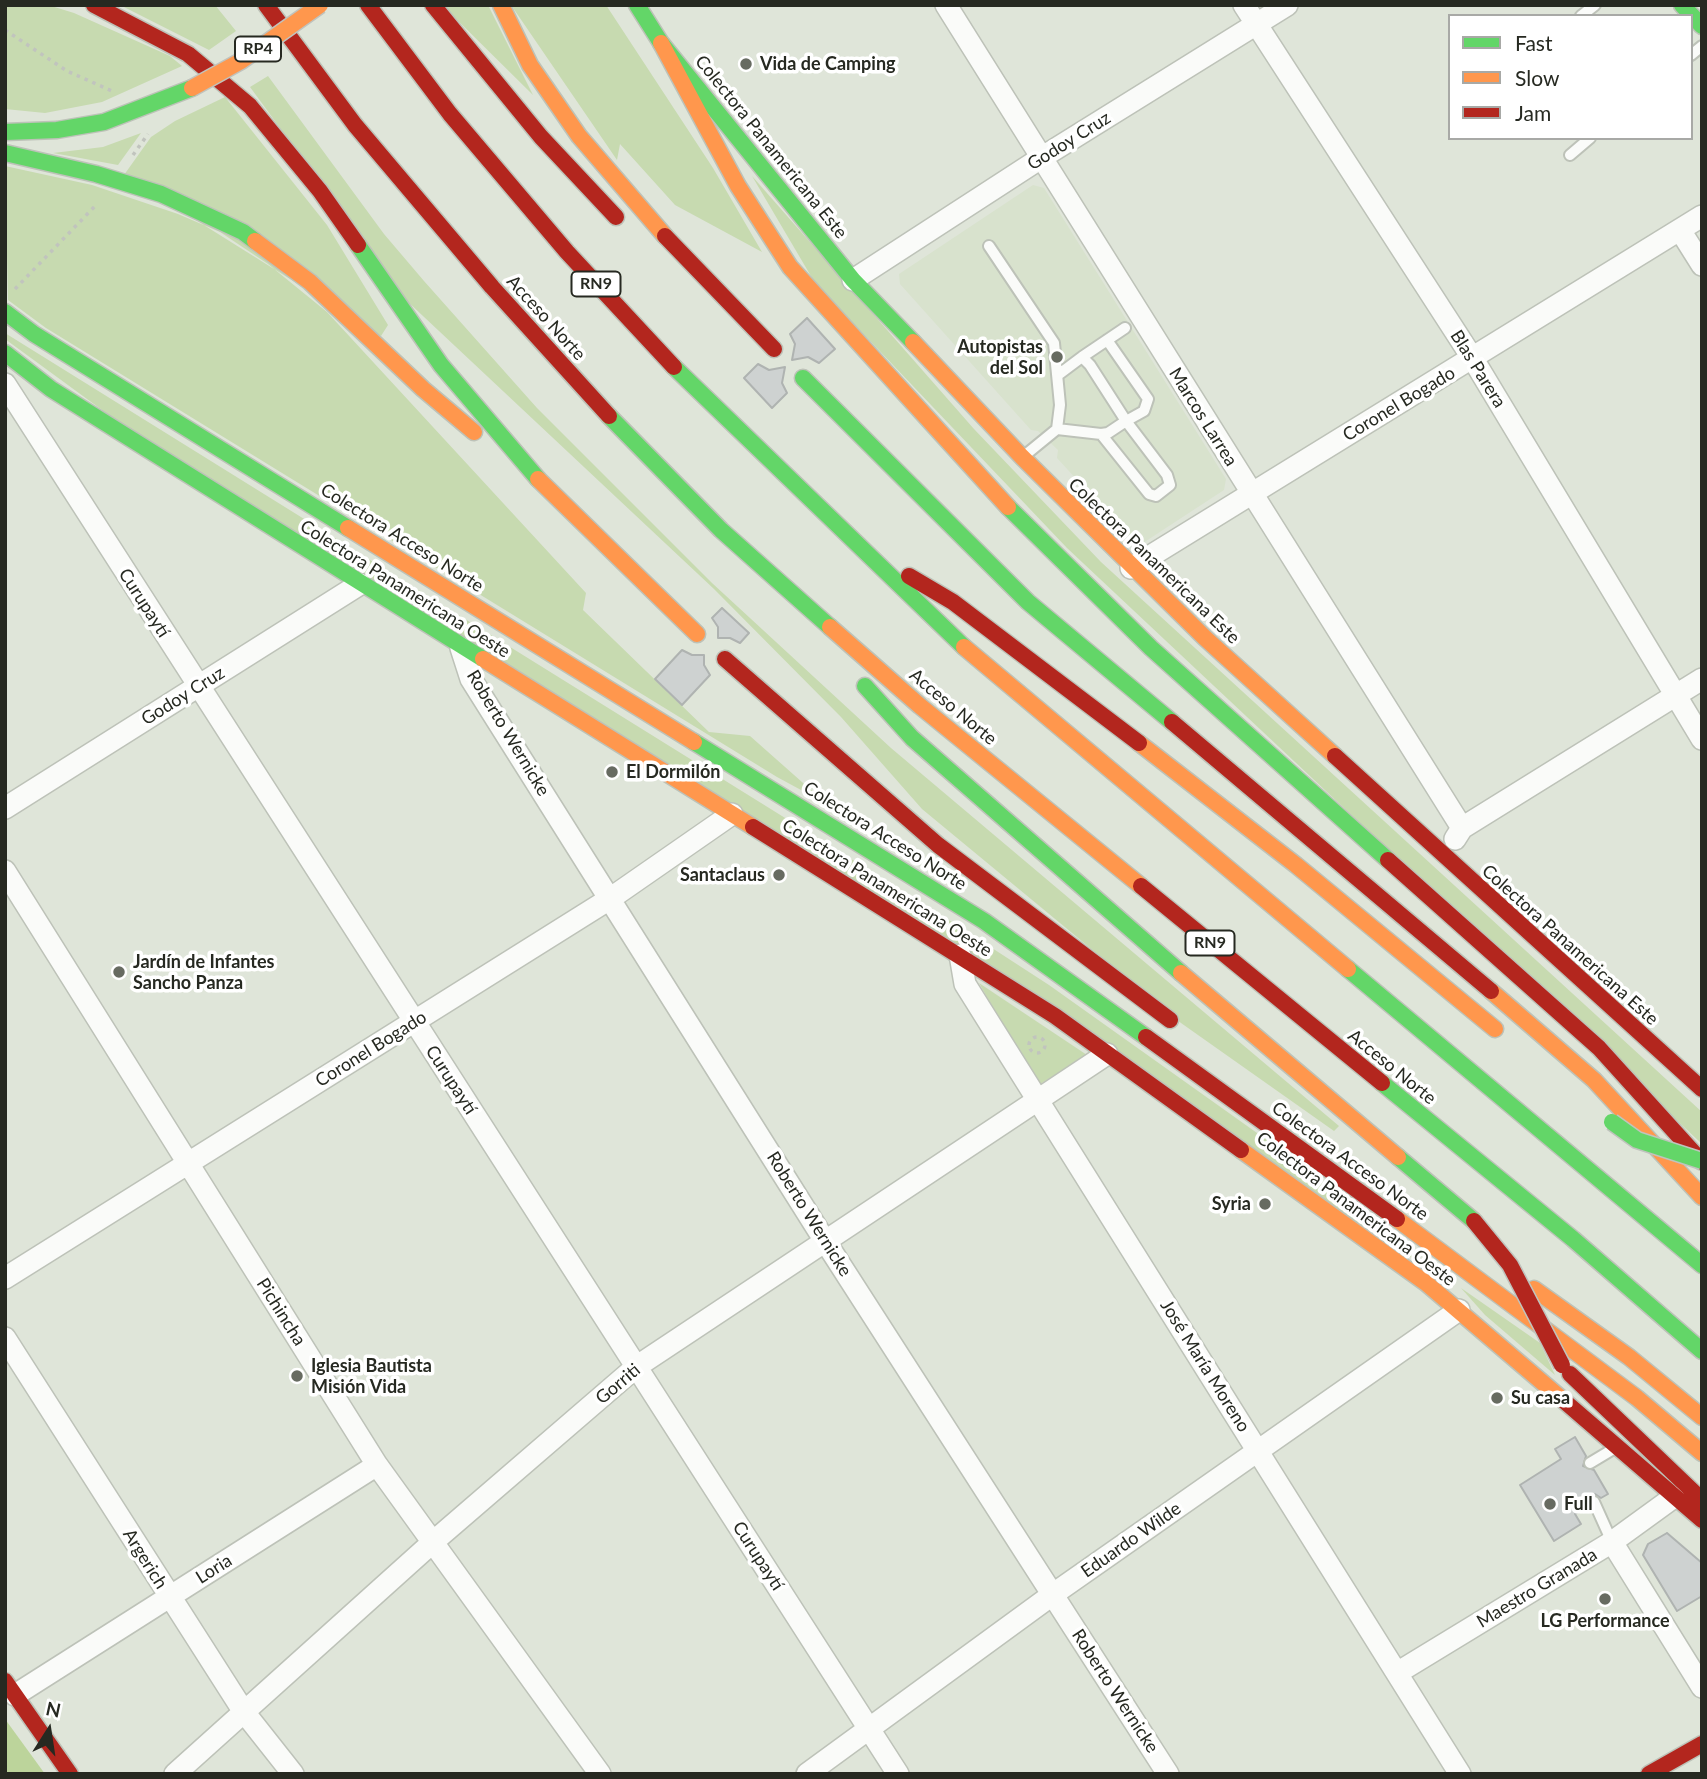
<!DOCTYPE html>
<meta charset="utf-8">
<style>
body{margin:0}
#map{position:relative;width:1707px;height:1779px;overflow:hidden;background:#dfe5d9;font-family:Lato,sans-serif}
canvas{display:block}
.frame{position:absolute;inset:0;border:7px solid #262921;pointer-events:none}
.legend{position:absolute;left:1448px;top:14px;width:245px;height:126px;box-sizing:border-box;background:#fff;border:2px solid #a8a9a6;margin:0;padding:9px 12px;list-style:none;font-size:21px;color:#262921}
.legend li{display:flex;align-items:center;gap:14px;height:35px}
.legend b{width:35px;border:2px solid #a8a9a6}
.north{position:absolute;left:14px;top:1695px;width:70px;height:70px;-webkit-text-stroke:5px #fff;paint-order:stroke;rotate:12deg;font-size:19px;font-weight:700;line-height:28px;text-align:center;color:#262921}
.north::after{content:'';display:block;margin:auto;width:24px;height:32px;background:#262921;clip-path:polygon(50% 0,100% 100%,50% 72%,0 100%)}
</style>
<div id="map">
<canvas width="1707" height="1779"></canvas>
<div class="frame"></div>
<ul class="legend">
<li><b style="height:9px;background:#63d668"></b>Fast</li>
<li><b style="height:9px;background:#ff974d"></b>Slow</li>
<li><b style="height:9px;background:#b3261e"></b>Jam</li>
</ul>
<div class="north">N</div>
</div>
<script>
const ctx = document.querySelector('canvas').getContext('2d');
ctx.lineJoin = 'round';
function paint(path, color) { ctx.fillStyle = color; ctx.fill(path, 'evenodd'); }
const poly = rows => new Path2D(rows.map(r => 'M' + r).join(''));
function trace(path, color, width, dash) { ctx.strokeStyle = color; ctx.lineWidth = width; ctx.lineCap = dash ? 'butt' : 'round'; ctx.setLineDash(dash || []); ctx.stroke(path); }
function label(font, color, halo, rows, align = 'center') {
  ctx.font = font + ' Lato,sans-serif'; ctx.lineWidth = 7; ctx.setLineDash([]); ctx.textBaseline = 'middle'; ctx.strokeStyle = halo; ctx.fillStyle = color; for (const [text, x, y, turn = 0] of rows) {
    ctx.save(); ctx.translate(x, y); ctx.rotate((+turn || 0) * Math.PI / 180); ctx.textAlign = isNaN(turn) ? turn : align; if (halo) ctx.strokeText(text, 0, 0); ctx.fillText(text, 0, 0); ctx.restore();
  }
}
paint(poly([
 [1033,185,1044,188,1226,479,1224,490,1143,543,1133,541,1057,458,1058,450,1038,431,1031,430,900,284,899,274]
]), '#d8e2cd');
paint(poly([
 [5,5,48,5,74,13,170,56,182,66,102,102,45,113,5,109],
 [120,5,215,5,236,31,209,50],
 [442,5,488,5,533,95],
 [511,5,606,5,713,168,762,252,675,205,620,144,617,160],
 [268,76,384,234,424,281,537,408,712,583,891,748,1339,1126,1334,1131,1181,1023,922,809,841,717,714,589,407,301,250,87],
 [225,97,327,225,388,325,381,336,124,175,151,137,175,121],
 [141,133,118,165,53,153,103,147],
 [5,166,92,185,178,214,220,232,268,264,327,312,586,593,583,610,709,732,750,736,811,790,849,816,777,777,46,328,8,300],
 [752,176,974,429,1101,562,1702,1112,1702,1144,1067,548,815,283],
 [5,333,938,913,1049,985,1302,1165,1348,1207,1426,1267,113,418,5,339],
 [979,983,1087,1055,1037,1086],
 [1461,1288,1540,1343,1555,1375,1485,1315]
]), '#c7dab0');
paint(poly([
 [5,1719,45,1774,5,1774]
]), '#bcd49b');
const building = poly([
 [807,318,835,349,819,363,808,357,792,360,795,344,790,334,807,318],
 [758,364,769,370,785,367,782,383,787,393,772,408,744,378,758,364],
 [722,608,749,633,740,643,730,638,718,638,718,627,712,618,722,608],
 [682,650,692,655,704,655,704,665,710,675,682,705,655,679,682,650],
 [1575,1437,1586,1456,1583,1466,1594,1470,1608,1494,1601,1498,1595,1494,1588,1497,1587,1506,1575,1514,1581,1524,1554,1541,1520,1485,1561,1459,1555,1449,1575,1437],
 [1667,1533,1702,1563,1702,1596,1677,1611,1643,1555,1648,1544,1667,1533]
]);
paint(building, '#ced2d1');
trace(building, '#afb3b1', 2);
const lane = poly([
 [1581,16,1595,5],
 [1691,55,1702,46],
 [1570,155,1590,138],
 [989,246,1054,343,1060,405,1057,429],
 [1082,357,1125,328],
 [1058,375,1082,357,1090,365,1126,421,1108,433,1101,434],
 [1024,456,1057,429,1101,434,1149,494,1156,496,1170,485,1167,475,1126,421,1144,411,1148,399,1107,340],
 [1590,1463,1615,1448],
 [1594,1502,1612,1542]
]);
const street = poly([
 [946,5,1462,828],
 [1244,5,1473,359,1702,739],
 [1680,230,1702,265],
 [853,280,1041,158,1287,5],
 [5,384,898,1774],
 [1131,568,1702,216],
 [461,648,471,679,825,1241,1168,1774],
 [5,808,360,584],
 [1455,839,1462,828,1702,679],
 [5,871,377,1465,600,1774],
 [960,955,965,984,1460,1774],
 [5,1278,611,898,732,814],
 [5,1338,244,1712,293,1774],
 [1612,1542,1702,1687],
 [1397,1673,1612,1542,1674,1497],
 [15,1695,377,1465],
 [175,1774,433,1542,636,1367,1107,1054],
 [807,1774,1052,1595,1459,1310]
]);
const fast = poly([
 [637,5,661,43,853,280,913,342],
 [1682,5,1702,26],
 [5,132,57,130,104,122,192,88],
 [5,153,96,174,161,194,243,232,255,241],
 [358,245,441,365,538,479],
 [5,312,34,334,348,528],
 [5,353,51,389,483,659],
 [674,367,964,647],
 [803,378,1028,602,1172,722],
 [609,416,721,530,830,627],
 [1008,507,1151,648,1388,860],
 [865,686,912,738,1181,973],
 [694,742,984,921,1146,1037],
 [1348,969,1702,1265],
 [1382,1083,1573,1239,1702,1351],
 [1398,1157,1474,1221]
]);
const slow = poly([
 [501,5,530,65,579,136,665,236],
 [661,43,738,186,790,267,1008,507],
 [255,241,310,282,423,389,474,432],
 [913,342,1022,457,1205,638,1335,756],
 [538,479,697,634],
 [348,528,694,742],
 [830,627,920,706,1141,886],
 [964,647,1348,969],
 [483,659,753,827],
 [1139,743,1296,865,1495,1029],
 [1181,973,1398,1157],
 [1491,991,1594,1080,1702,1197],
 [1241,1150,1426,1283,1563,1400],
 [1397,1219,1637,1398,1702,1453],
 [1534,1289,1629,1357,1702,1417]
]);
const jam = poly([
 [94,5,188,54,250,106,320,191,358,245],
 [266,5,355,125,492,287,609,416],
 [368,5,450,114,567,252,674,367],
 [433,5,541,137,616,217],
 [665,236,774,349],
 [909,576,953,602,1139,743],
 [725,659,938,845,1170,1020],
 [1172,722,1491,991],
 [1335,756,1702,1089],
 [753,827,1055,1016,1241,1150],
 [1388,860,1599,1048,1702,1162],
 [1141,886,1382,1083],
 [1146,1037,1397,1219],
 [1570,1374,1702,1500],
 [1563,1400,1702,1520],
 [5,1681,70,1774],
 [1649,1774,1702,1744]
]);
trace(lane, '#bdc2b8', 14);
trace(street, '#bdc2b8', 24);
trace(fast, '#bdc2b8', 19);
trace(slow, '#bdc2b8', 19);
trace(jam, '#bdc2b8', 19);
trace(poly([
 [5,30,67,71,112,91],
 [133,155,148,134],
 [15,289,97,204],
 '1029 1045a8 8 0 1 1 16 0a8 8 0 1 1-16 0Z'
]), '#c1c4be', 3.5, [3.5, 5]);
trace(lane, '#fafbf9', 10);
trace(street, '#fafbf9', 21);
trace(fast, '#63d668', 16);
trace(slow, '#ff974d', 16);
trace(jam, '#b3261e', 16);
const fastBridge = poly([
 [1612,1122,1637,1140,1702,1161]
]);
const slowBridge = poly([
 [192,88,241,61,320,5]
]);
const jamBridge = poly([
 [1474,1221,1510,1265,1562,1365]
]);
trace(fastBridge, '#c0c3bd', 19, []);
trace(slowBridge, '#c0c3bd', 19, []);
trace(jamBridge, '#c0c3bd', 19, []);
trace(fastBridge, '#63d668', 16);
trace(slowBridge, '#ff974d', 16);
trace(jamBridge, '#b3261e', 16);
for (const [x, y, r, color] of [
 [746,64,7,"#676b61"],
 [1057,357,7,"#676b61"],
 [612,772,7,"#676b61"],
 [779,875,7,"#676b61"],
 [119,972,7,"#676b61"],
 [1265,1204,7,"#676b61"],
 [297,1376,7,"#676b61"],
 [1497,1398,7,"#676b61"],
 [1550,1504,7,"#676b61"],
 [1605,1599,7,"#676b61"]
]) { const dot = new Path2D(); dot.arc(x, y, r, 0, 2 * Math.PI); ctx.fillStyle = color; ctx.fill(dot); trace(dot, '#fff', 2.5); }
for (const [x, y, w] of [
 [258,49,46],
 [596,284,49],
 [1210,943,49]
]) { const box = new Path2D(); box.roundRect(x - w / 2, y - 12.5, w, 25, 5); ctx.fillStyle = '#fff'; ctx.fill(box); trace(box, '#262921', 2); }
label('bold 16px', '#262921', null, [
 ["RP4",258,49],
 ["RN9",596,284],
 ["RN9",1210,943]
]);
label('bold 18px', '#262921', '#fff', [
 ["Vida de Camping",760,64],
 ["Autopistas",1043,347,"right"],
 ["del Sol",1043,368,"right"],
 ["El Dormilón",626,772],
 ["Santaclaus",765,875,"right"],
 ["Jardín de Infantes",133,962],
 ["Sancho Panza",133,983],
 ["Syria",1251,1204,"right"],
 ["Iglesia Bautista",311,1366],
 ["Misión Vida",311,1387],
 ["Su casa",1511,1398],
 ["Full",1564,1504],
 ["LG Performance",1605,1621,"center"]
], 'left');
label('18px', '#262921', '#fff', [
 ["Godoy Cruz",1069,141,-32],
 ["Colectora Panamericana Este",771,147,51],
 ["Acceso Norte",546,318,48],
 ["Blas Parera",1478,369,58],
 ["Coronel Bogado",1399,404,-31],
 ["Marcos Larrea",1203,417,58],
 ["Colectora Acceso Norte",402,538,32],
 ["Colectora Panamericana Este",1154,561,44],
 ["Colectora Panamericana Oeste",405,589,32],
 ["Curupaytí",144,603,57],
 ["Godoy Cruz",183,696,-32],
 ["Acceso Norte",953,707,40],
 ["Roberto Wernicke",508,733,59],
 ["Colectora Acceso Norte",885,836,32],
 ["Colectora Panamericana Oeste",887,888,32],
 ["Colectora Panamericana Este",1570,945,42],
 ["Coronel Bogado",371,1049,-32],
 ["Acceso Norte",1392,1067,39],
 ["Curupaytí",451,1080,57],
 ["Colectora Acceso Norte",1350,1161,36],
 ["Colectora Panamericana Oeste",1356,1209,37],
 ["Roberto Wernicke",809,1214,58],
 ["Pichincha",281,1312,58],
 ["José María Moreno",1205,1366,58],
 ["Gorriti",618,1384,-40],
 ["Eduardo Wilde",1131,1540,-35],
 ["Curupaytí",758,1556,57],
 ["Argerich",145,1559,58],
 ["Loria",214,1569,-32],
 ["Maestro Granada",1537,1588,-31],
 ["Roberto Wernicke",1115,1691,57]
]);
</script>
